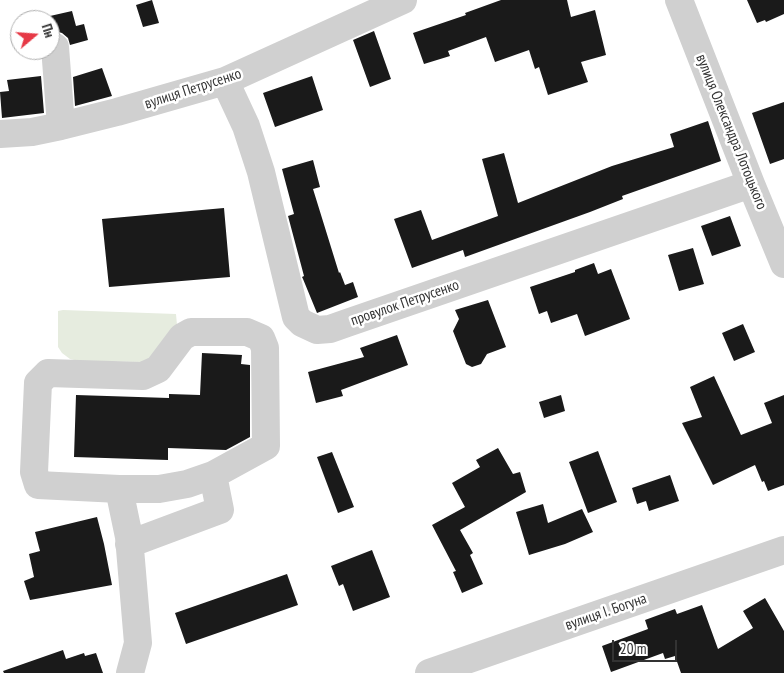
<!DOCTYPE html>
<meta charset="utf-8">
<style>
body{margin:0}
#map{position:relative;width:784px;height:673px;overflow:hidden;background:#fff;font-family:"PT Sans Narrow",sans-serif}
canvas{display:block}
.north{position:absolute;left:10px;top:10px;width:50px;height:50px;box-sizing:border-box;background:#fff;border:1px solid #adadad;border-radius:50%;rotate:72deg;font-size:14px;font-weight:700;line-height:20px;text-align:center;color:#333}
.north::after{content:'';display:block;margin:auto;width:18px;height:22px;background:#e63946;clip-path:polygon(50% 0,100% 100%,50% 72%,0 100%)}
.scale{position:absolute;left:612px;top:640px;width:65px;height:22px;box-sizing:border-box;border:2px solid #333;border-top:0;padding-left:6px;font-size:15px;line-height:18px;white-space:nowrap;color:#333;-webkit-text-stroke:4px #fff;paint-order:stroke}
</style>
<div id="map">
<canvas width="784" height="673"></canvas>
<div class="north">Пн</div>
<div class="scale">20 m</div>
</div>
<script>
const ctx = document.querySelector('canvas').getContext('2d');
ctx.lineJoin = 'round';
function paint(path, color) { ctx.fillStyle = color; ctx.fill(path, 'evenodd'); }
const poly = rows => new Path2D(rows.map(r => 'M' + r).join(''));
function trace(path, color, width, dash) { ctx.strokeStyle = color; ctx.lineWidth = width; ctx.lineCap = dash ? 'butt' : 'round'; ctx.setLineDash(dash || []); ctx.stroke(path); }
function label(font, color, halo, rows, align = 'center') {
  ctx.font = font + ' "PT Sans Narrow",sans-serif'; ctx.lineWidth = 5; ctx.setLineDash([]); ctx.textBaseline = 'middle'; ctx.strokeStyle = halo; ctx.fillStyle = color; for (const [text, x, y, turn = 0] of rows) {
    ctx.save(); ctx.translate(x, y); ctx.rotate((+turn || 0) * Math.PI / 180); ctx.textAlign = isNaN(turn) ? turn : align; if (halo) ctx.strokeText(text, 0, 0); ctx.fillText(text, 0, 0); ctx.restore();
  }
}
paint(poly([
 [63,310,176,314,177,325,155,356,143,362,78,361,70,359,62,353,58,347,58,311]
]), '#e6ecdf');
paint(poly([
 [152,0,159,23,143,27,136,5],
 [501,0,567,0,571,17,595,10,606,55,581,62,588,82,548,95,539,67,535,69,529,50,495,62,486,37,448,51,450,56,424,64,413,33,466,15,465,13],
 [747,0,784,0,784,14,766,22,765,20,757,23],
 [72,11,76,26,84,24,88,40,70,45,68,38,62,33,54,31,50,33,50,16],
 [374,31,391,79,370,87,353,40],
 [102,68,112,96,75,106,73,77],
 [41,76,44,113,2,118,0,92,9,91,7,80],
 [312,76,323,110,275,127,263,93],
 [784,102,784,159,770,164,752,113],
 [708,121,721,161,622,196,623,199,590,212,465,257,463,250,412,268,394,219,421,210,432,240,498,216,482,159,504,153,518,203,612,166,674,147,670,134],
 [313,160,320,187,313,189,339,273,340,272,345,285,353,282,358,297,317,313,303,279,302,277,304,276,288,216,294,214,282,169],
 [224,208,230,277,109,287,102,219],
 [730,216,741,246,712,256,701,226],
 [693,248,704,284,679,291,668,255],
 [594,263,598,274,611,269,630,319,585,336,577,314,551,323,547,311,539,314,530,287,575,272,575,270],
 [488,300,506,347,487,354,481,364,472,367,466,364,453,331,459,319,455,310],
 [743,324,755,352,734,361,722,333],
 [397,335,408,365,341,390,343,396,316,403,308,372,364,357,360,348],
 [202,353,242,355,241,364,250,365,250,437,226,450,168,448,168,460,74,457,76,395,169,398,169,394,200,395],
 [714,376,741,435,772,423,764,403,784,395,784,485,768,491,764,481,762,482,755,465,713,485,682,423,702,417,690,387],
 [561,395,565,411,544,418,539,402],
 [498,448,513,474,520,472,526,492,460,530,473,553,470,555,483,584,462,593,453,572,456,571,432,525,465,507,452,483,480,467,476,460],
 [598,451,617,502,588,513,569,462],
 [332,452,354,507,338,513,317,457],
 [670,475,679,501,649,511,646,501,637,504,632,488],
 [543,504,548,523,582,509,593,532,565,544,529,555,516,512],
 [97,517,104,544,112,585,30,600,24,581,34,577,29,554,40,551,35,532],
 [372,550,390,597,353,611,343,584,339,586,331,566],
 [287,574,298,605,186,644,175,613],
 [765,598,784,631,784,673,681,673,675,656,665,659,663,653,611,672,602,646,648,629,645,620,675,609,677,614,702,605,718,649,753,628,743,611],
 [63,650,66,659,84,653,85,656,96,653,103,673,4,673,3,671]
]), '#1a1a1a');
trace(poly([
 [679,0,751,184,784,264],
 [55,47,61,126],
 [225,81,246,126,261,172,296,317,302,323,317,330,330,329,347,323,751,184],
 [0,134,32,132,61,126,117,112,225,81,403,0],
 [119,489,159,489,187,484,213,475,266,446,265,348,261,338,247,332,191,332,182,337,158,369,143,376,48,373,38,383,34,472,38,485,119,489,129,537,138,643,130,673],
 [129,544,220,510,213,475],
 [429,673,784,550]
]), '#d0d0d0', 28);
label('15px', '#333', '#fff', [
 ["вулиця Петрусенко",193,89,-18],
 ["вулиця Олександра Лотоцького",731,132,68],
 ["провулок Петрусенко",405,303,-19],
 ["вулиця І. Богуна",606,612,-19]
]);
</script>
